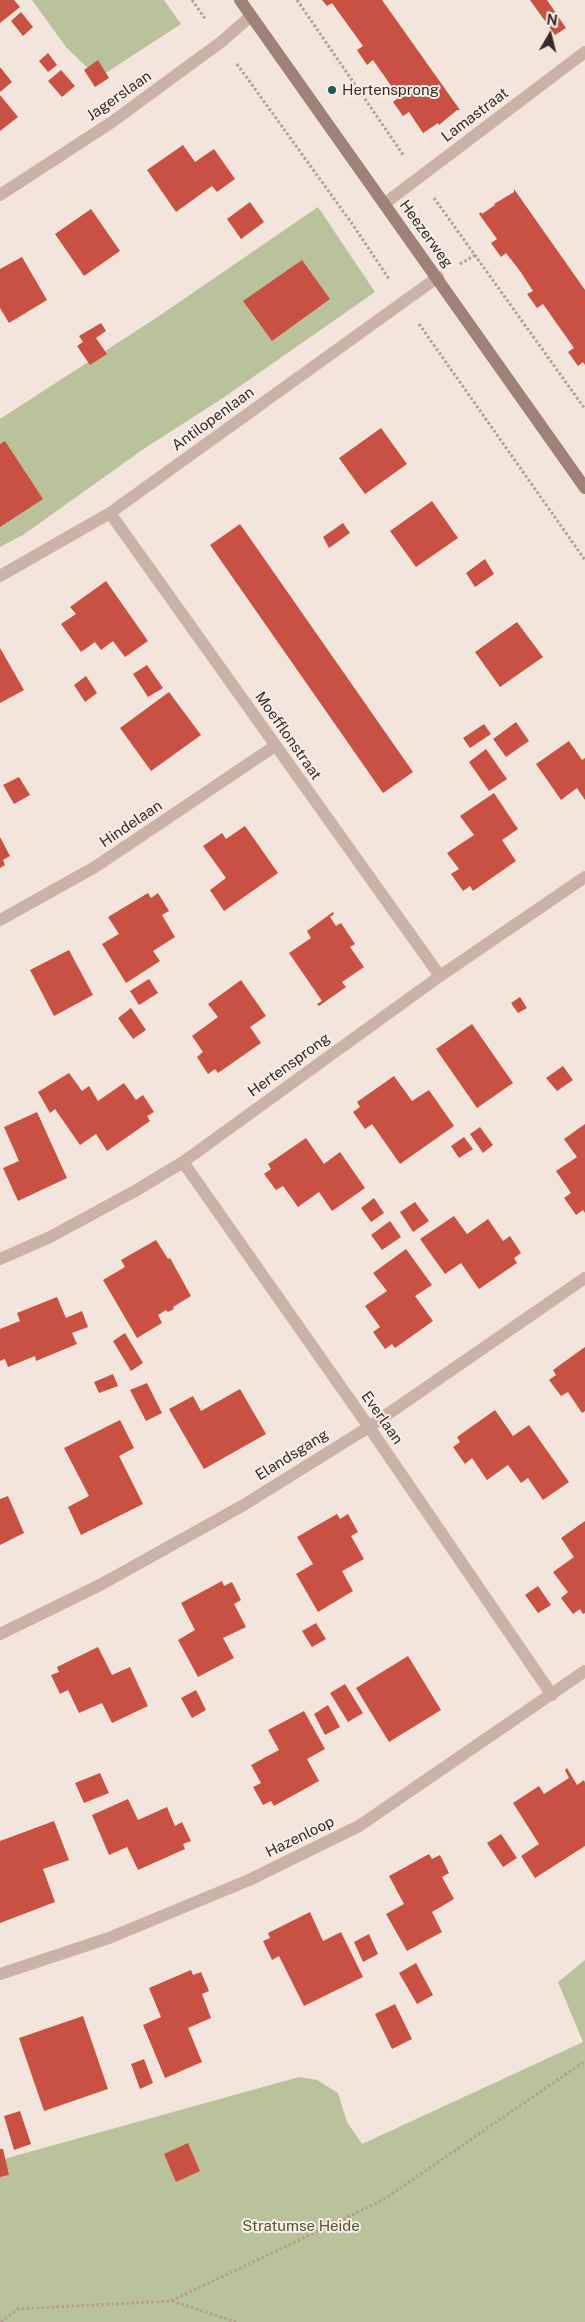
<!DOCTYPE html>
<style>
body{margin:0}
#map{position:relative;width:585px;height:2322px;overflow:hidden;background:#f3e5dc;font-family:"Public Sans",sans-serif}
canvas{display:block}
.north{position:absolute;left:525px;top:10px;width:50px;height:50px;-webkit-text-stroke:4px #faefe8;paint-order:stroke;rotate:8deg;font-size:14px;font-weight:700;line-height:20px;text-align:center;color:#372b28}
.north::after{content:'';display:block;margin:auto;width:18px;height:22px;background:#372b28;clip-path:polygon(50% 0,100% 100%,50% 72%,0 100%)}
</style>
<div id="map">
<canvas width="585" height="2322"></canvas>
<div class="north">N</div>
</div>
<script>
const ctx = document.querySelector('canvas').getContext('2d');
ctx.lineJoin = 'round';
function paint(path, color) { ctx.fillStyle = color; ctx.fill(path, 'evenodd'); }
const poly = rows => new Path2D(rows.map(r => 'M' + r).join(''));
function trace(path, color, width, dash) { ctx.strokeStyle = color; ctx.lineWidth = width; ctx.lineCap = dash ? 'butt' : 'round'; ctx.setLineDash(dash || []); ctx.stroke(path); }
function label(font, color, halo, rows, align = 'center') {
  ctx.font = font + ' "Public Sans",sans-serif'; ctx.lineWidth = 4; ctx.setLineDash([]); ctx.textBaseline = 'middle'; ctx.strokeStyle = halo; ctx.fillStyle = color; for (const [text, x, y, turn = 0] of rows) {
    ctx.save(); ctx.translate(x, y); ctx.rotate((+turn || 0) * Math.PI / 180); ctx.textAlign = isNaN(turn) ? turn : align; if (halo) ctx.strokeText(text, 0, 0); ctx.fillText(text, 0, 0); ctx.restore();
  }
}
paint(poly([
 [32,0,164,0,181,24,98,78,66,47],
 [318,207,375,292,223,398,145,448,23,535,0,547,0,419,156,318],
 [585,1960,585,2322,0,2322,0,2160,299,2077,317,2080,338,2093,347,2122,362,2144,583,2042,558,1982]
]), '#bac29b');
paint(poly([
 [0,0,14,0,20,7,0,23],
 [322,0,382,0,460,110,457,110,439,125,438,123,423,133,409,112,403,116,393,102,399,97,373,60,367,65,357,50,363,46,332,3,327,6],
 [530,0,547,0,566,28,555,35],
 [21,12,33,27,23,36,11,21],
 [48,53,57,65,48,72,39,61],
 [98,60,109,78,95,87,84,70],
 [0,67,12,82,0,92],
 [61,70,75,86,62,97,48,81],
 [0,95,18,117,0,131],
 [183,145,195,162,214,149,235,179,217,192,212,186,176,212,147,170],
 [514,189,585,290,585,365,583,362,578,366,568,352,574,348,543,304,537,308,527,294,533,291,520,271,506,253,501,257,491,243,497,239,479,214,481,212,482,214,495,205,494,204,514,192],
 [250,202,264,222,241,239,227,219],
 [91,209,120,251,84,276,55,234],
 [22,257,47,300,9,323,0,308,0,269],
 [302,260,330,299,272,341,243,301],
 [101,323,106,331,96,338,107,354,90,365,77,346,83,342,79,336],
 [381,428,407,464,365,494,339,458],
 [5,441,43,499,0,527,0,444],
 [432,501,458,538,416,567,390,531],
 [343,523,350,533,329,548,323,537],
 [240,524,413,772,383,793,210,545],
 [485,559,494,574,475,587,466,573],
 [106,581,148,641,125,657,113,641,101,650,95,642,81,652,61,624,76,614,70,607],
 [517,622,543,657,500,687,475,652],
 [0,648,24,690,0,703],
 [147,665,163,688,148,697,133,674],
 [86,676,97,693,85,702,74,685],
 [169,692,201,735,151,771,120,728],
 [516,722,529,741,506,757,493,739],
 [484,724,491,734,470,748,463,738],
 [569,741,582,760,585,758,585,800,577,788,561,800,536,764],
 [486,749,507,779,489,791,469,762],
 [19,777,30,795,14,804,3,785],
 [494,793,518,829,502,840,516,861,473,891,470,886,463,891,451,874,459,869,447,853,474,835,460,816],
 [245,826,278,873,224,911,210,890,226,878,203,846,222,833,226,839],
 [0,837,10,856,3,860,5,865,0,868],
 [148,893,151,898,158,893,169,911,162,915,175,937,153,951,160,961,126,983,102,944,119,934,108,917],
 [333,912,334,914,330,917,336,926,341,923,355,944,350,947,364,967,342,982,346,987,319,1006,317,1004,322,1001,289,953,311,938,307,931],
 [69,950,93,995,54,1016,30,970],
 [149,979,158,993,139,1005,130,991],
 [241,980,266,1016,250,1027,261,1043,218,1073,215,1069,208,1074,197,1057,203,1052,192,1036,218,1017,208,1004],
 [520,997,527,1008,518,1013,511,1003],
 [131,1008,146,1030,133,1039,118,1018],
 [472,1024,513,1083,477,1108,436,1049],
 [563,1066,573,1080,557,1091,546,1078],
 [69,1073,82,1091,89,1086,98,1101,124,1083,136,1100,143,1095,154,1112,147,1116,150,1121,107,1151,96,1134,80,1145,55,1109,50,1113,38,1092],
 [394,1076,412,1101,429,1090,454,1126,400,1164,372,1124,365,1129,353,1112,360,1107,357,1102],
 [37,1112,67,1178,18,1201,3,1168,19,1161,4,1127],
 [585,1124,585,1213,583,1210,576,1215,564,1198,571,1193,556,1171,577,1157,564,1139],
 [480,1127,493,1145,483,1153,470,1134],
 [464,1137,473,1149,459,1158,451,1146],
 [306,1138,324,1164,340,1152,365,1188,332,1211,319,1192,298,1207,283,1186,276,1190,264,1174,271,1169,268,1164],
 [374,1198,384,1213,371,1222,361,1208],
 [415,1202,429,1221,413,1232,400,1212],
 [454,1216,467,1234,488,1219,503,1241,510,1236,521,1253,514,1258,517,1263,479,1289,461,1263,445,1274,420,1239],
 [390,1221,401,1237,382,1250,371,1235],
 [156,1240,168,1259,170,1258,191,1296,173,1307,174,1309,168,1312,166,1310,158,1315,162,1323,137,1338,103,1280,125,1267,121,1260],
 [406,1249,432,1285,415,1296,433,1321,395,1348,392,1344,385,1349,373,1332,380,1327,365,1306,387,1291,373,1273],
 [57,1297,66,1318,82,1311,88,1327,72,1333,77,1344,36,1361,35,1356,8,1367,5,1359,0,1361,0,1329,20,1321,17,1313],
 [125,1333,143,1363,131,1371,113,1341],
 [585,1347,585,1411,582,1413,568,1392,561,1396,549,1380,556,1375,553,1370],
 [113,1374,118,1386,99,1393,94,1382],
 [147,1383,162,1413,146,1421,130,1390],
 [240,1389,266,1434,204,1469,169,1409,193,1396,201,1411],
 [495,1410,513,1436,529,1425,569,1482,543,1500,528,1478,521,1483,508,1465,487,1480,472,1458,465,1464,453,1447,460,1442,457,1437],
 [120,1420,134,1448,119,1456,143,1504,81,1535,68,1507,89,1496,64,1448],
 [8,1496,24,1533,0,1545,0,1499],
 [337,1514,340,1519,348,1514,358,1532,351,1536,364,1559,342,1571,353,1591,318,1612,296,1574,313,1564,297,1537],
 [585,1521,585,1613,583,1614,580,1609,573,1614,561,1598,568,1592,553,1572,574,1557,561,1538],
 [222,1581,224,1586,232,1582,241,1600,234,1604,246,1627,223,1638,234,1658,198,1677,178,1640,195,1630,181,1603],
 [538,1586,551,1605,538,1613,525,1595],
 [316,1623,326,1639,312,1647,302,1631],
 [98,1647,112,1675,130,1667,148,1706,112,1723,102,1703,79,1713,68,1690,60,1694,51,1675,59,1672,57,1667],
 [408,1656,441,1710,389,1742,356,1688],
 [345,1684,363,1713,348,1722,330,1693],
 [196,1690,206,1710,192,1718,181,1698],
 [328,1705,340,1727,325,1735,314,1714],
 [304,1711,325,1749,307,1759,319,1781,274,1806,271,1801,263,1805,253,1787,261,1783,251,1765,279,1750,268,1730],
 [567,1768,577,1785,584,1780,585,1783,585,1846,535,1878,521,1856,539,1844,513,1803,539,1786,544,1794,569,1778,565,1770],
 [100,1773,109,1793,84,1803,75,1783],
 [128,1799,138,1820,167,1807,175,1826,182,1822,191,1841,183,1844,185,1849,138,1870,127,1847,109,1855,92,1815],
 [54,1821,69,1860,43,1869,55,1902,0,1923,0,1841],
 [501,1834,517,1858,503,1867,487,1843],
 [429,1854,432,1859,440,1855,449,1873,442,1877,454,1899,432,1912,442,1932,407,1951,386,1914,404,1904,389,1876],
 [310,1912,323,1941,341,1932,363,1977,304,2006,279,1956,272,1960,263,1941,270,1938,268,1933],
 [369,1934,378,1954,363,1962,354,1942],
 [416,1963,433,1995,417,2004,399,1973],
 [191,1970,193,1975,201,1972,209,1991,202,1994,211,2018,188,2028,202,2062,165,2078,143,2025,161,2017,149,1988],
 [395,2004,412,2039,392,2049,375,2014],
 [83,2016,108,2089,44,2111,19,2038],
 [144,2059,153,2083,140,2089,131,2064],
 [20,2111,31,2144,14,2150,4,2116],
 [188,2143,200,2171,176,2182,164,2154],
 [0,2149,3,2149,9,2175,0,2177]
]), '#c95143');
trace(poly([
 [192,0,206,20],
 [297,0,404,156],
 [237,64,353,225,389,279],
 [434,198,585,409],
 [460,264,477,254],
 [419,324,585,560],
 [172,2301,236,2322],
 [1,2322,18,2309,171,2301,383,2200,585,2061]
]), '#b79c91', 3, [2.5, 2.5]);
trace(poly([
 [0,195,112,122,221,42,251,16],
 [384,204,585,52],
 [110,513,440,976],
 [0,576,110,513,438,277],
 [0,920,95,867,275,746],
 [183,1162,369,1427,552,1695],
 [0,1259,50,1237,135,1191,183,1162,440,976,585,877],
 [0,1634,100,1585,242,1506,369,1427,585,1278],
 [0,1974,109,1938,249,1880,359,1826,585,1671]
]), '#cbb2a7', 12);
trace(poly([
 [240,0,585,488]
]), '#9f8178', 12);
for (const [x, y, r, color] of [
 [332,90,5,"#1c5a55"]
]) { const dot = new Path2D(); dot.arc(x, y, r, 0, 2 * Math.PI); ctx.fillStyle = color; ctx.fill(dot); trace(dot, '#faefe8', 2); }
label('15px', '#372b28', '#faefe8', [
 ["Hertensprong",342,90]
], 'left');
label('15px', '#372b28', '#faefe8', [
 ["Jagerslaan",119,96,-35],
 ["Lamastraat",475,115,-37],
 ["Heezerweg",426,234,54],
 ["Antilopenlaan",213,419,-36],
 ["Moefflonstraat",288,736,55],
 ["Hindelaan",131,824,-34],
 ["Hertensprong",289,1065,-36],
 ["Everlaan",382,1418,55],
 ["Elandsgang",292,1455,-32],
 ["Hazenloop",300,1837,-26]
]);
label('15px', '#4c562b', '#faefe8', [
 ["Stratumse Heide",301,2226]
]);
</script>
